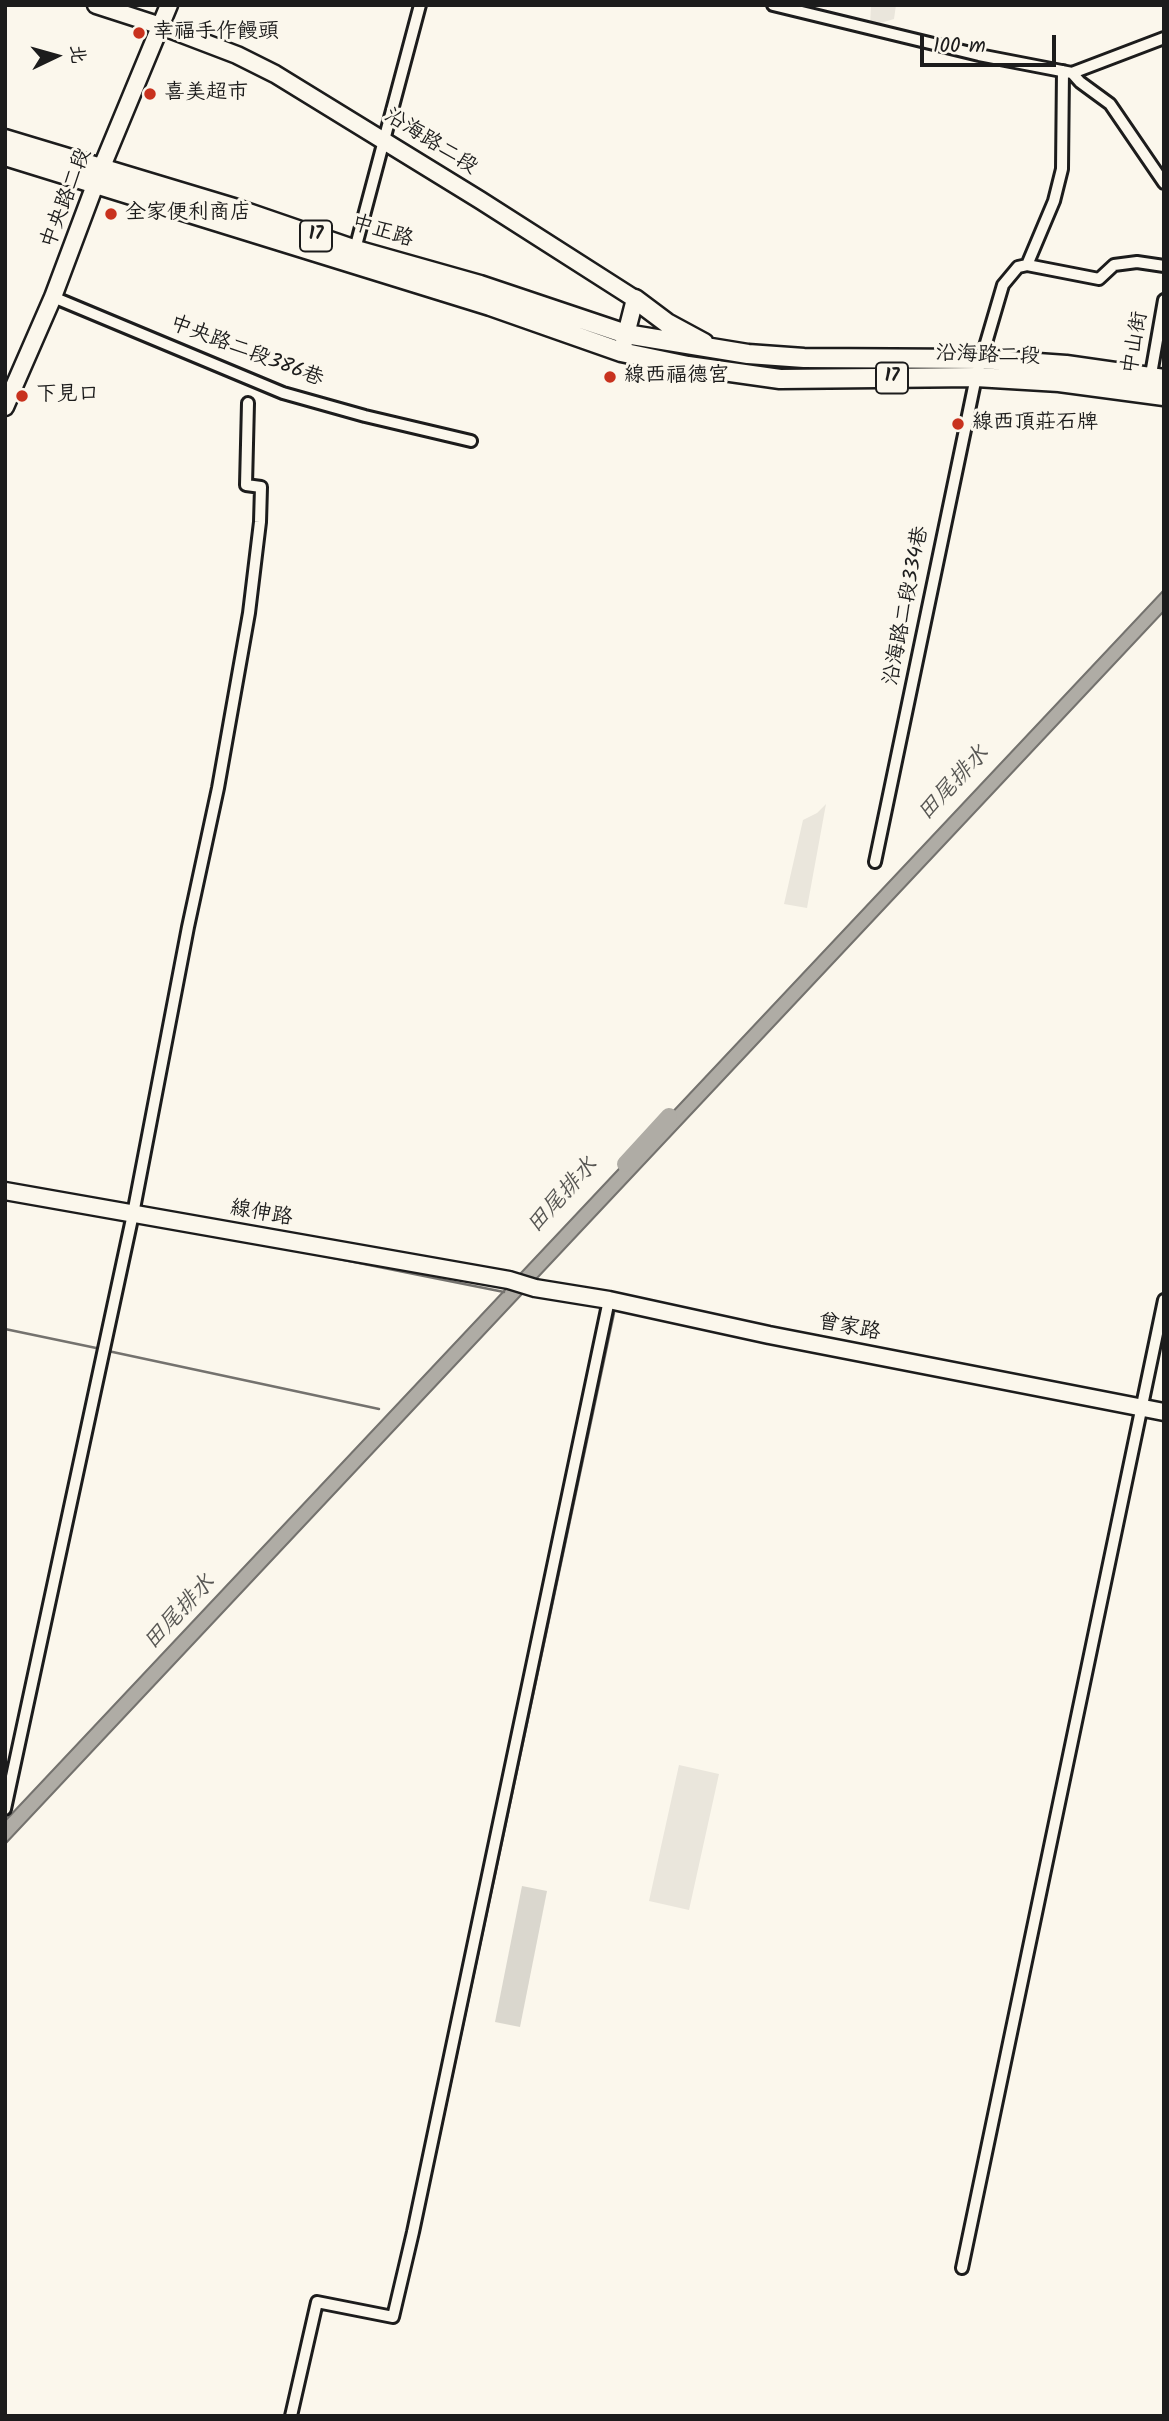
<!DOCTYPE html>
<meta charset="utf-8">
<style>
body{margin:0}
#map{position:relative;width:1169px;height:2421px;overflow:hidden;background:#fbf7ec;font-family:Kalam,"LXGW WenKai TC",sans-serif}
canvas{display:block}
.frame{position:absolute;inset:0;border:7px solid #1c1c1c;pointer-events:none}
.north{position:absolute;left:21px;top:21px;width:70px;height:70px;-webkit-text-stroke:5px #fbf7ec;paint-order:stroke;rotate:85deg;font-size:19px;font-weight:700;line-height:28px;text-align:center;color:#1c1c1c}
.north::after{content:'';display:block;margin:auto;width:24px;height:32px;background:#1c1c1c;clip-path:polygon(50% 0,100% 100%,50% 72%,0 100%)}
.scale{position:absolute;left:920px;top:35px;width:136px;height:32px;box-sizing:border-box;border:4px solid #1c1c1c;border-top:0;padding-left:9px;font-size:21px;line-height:24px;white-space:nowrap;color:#1c1c1c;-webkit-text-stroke:5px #fbf7ec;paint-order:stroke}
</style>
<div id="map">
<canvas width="1169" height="2421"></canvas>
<div class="frame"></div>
<div class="north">北</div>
<div class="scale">100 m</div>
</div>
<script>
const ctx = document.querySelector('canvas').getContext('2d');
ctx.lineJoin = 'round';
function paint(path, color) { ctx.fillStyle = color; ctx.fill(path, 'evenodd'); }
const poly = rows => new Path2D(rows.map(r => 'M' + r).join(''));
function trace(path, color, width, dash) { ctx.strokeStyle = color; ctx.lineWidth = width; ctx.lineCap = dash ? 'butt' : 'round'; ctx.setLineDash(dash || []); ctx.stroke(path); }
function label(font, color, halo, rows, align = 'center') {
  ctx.font = font + ' Kalam,"LXGW WenKai TC",sans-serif'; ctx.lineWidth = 6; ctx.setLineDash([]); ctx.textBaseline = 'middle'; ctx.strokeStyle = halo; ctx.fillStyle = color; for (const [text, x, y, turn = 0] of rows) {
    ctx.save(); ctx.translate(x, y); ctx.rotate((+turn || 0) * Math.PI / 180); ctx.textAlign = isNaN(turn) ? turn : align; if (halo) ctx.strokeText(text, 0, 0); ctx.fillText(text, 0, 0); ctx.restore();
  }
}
paint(poly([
 [871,5,896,5,894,19,870,26],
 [826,804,807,908,784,904,803,820,817,813],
 [679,1765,719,1774,689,1910,649,1901]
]), '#eae6dc');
paint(poly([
 [522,1886,547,1891,520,2027,495,2022]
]), '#dad7ce');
const water = poly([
 [1164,590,1164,611,5,1844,5,1821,1164,590]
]);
paint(water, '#afaca5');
trace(water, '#74726e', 2);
trace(poly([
 [294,1250,504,1292],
 [5,1329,101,1349],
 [108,1351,379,1409],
 [437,2148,614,1313]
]), '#74726e', 2.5);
trace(poly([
 [625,1164,669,1116]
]), '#afaca5', 16);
const street = poly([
 [773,5,979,55,1072,73,1080,82,1110,104,1164,183],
 [1072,73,1164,38],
 [354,253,420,5],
 [1027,265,1054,201,1062,169,1063,71],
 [53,297,283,393,365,416,471,441],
 [1150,380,1164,300],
 [875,862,976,377,1003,285,1018,267,1027,265,1099,279,1114,265,1137,262,1164,266],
 [5,1809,133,1214,188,927,218,788,249,613,260,522,261,487,246,485,248,403],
 [962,2268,1164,1300],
 [291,2416,317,2302,393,2317,413,2232,609,1300]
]);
const secondary = poly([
 [96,5,161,26,237,55,275,74,480,200,635,299,623,346],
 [5,407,53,297,101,169,169,5],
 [5,1191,509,1280,535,1288,609,1300,769,1335,1164,1412]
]);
const primary = poly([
 [5,139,234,208,356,250,480,285,626,334,748,354,804,358,981,359,1066,365,1164,379],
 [5,156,490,306,621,352,688,366,780,379,976,377,1059,382,1164,396],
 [635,299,667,323,704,343]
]);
trace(street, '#1c1c1c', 16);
trace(secondary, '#1c1c1c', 21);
trace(primary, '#1c1c1c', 23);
trace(street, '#fbf7ec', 10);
trace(secondary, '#fbf7ec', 16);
trace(primary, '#fbf7ec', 18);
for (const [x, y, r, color] of [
 [139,33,7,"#c8321e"],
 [150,94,7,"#c8321e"],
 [111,214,7,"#c8321e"],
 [610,377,7,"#c8321e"],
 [22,396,7,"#c8321e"],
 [958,424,7,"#c8321e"]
]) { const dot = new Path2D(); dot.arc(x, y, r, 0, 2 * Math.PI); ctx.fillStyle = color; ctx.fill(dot); trace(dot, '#fbf7ec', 2.5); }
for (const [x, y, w] of [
 [316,236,32],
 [892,378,32]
]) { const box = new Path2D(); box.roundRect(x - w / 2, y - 15.5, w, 31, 5); ctx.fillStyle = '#fbf7ec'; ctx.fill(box); trace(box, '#1c1c1c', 2); }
label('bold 19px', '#1c1c1c', null, [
 ["17",316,236],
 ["17",892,378]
]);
label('21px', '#1c1c1c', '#fbf7ec', [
 ["幸福手作饅頭",153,33],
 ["喜美超市",164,94],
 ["全家便利商店",125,214],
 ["線西福德宮",624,377],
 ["下見口",36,396],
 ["線西頂莊石牌",972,424]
], 'left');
label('21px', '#1c1c1c', '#fbf7ec', [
 ["沿海路二段",430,143,32],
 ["中央路二段",68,199,-69],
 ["中正路",382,233,17],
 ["中山街",1137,343,-80],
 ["中央路二段386巷",246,353,21],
 ["沿海路二段",988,357,2],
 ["沿海路二段334巷",908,606,-79],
 ["線伸路",261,1215,10],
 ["曾家路",849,1329,11]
]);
label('italic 23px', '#575653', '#fbf7ec', [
 ["田尾排水",955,785,-47],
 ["田尾排水",564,1197,-48],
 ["田尾排水",181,1614,-47]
]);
</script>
